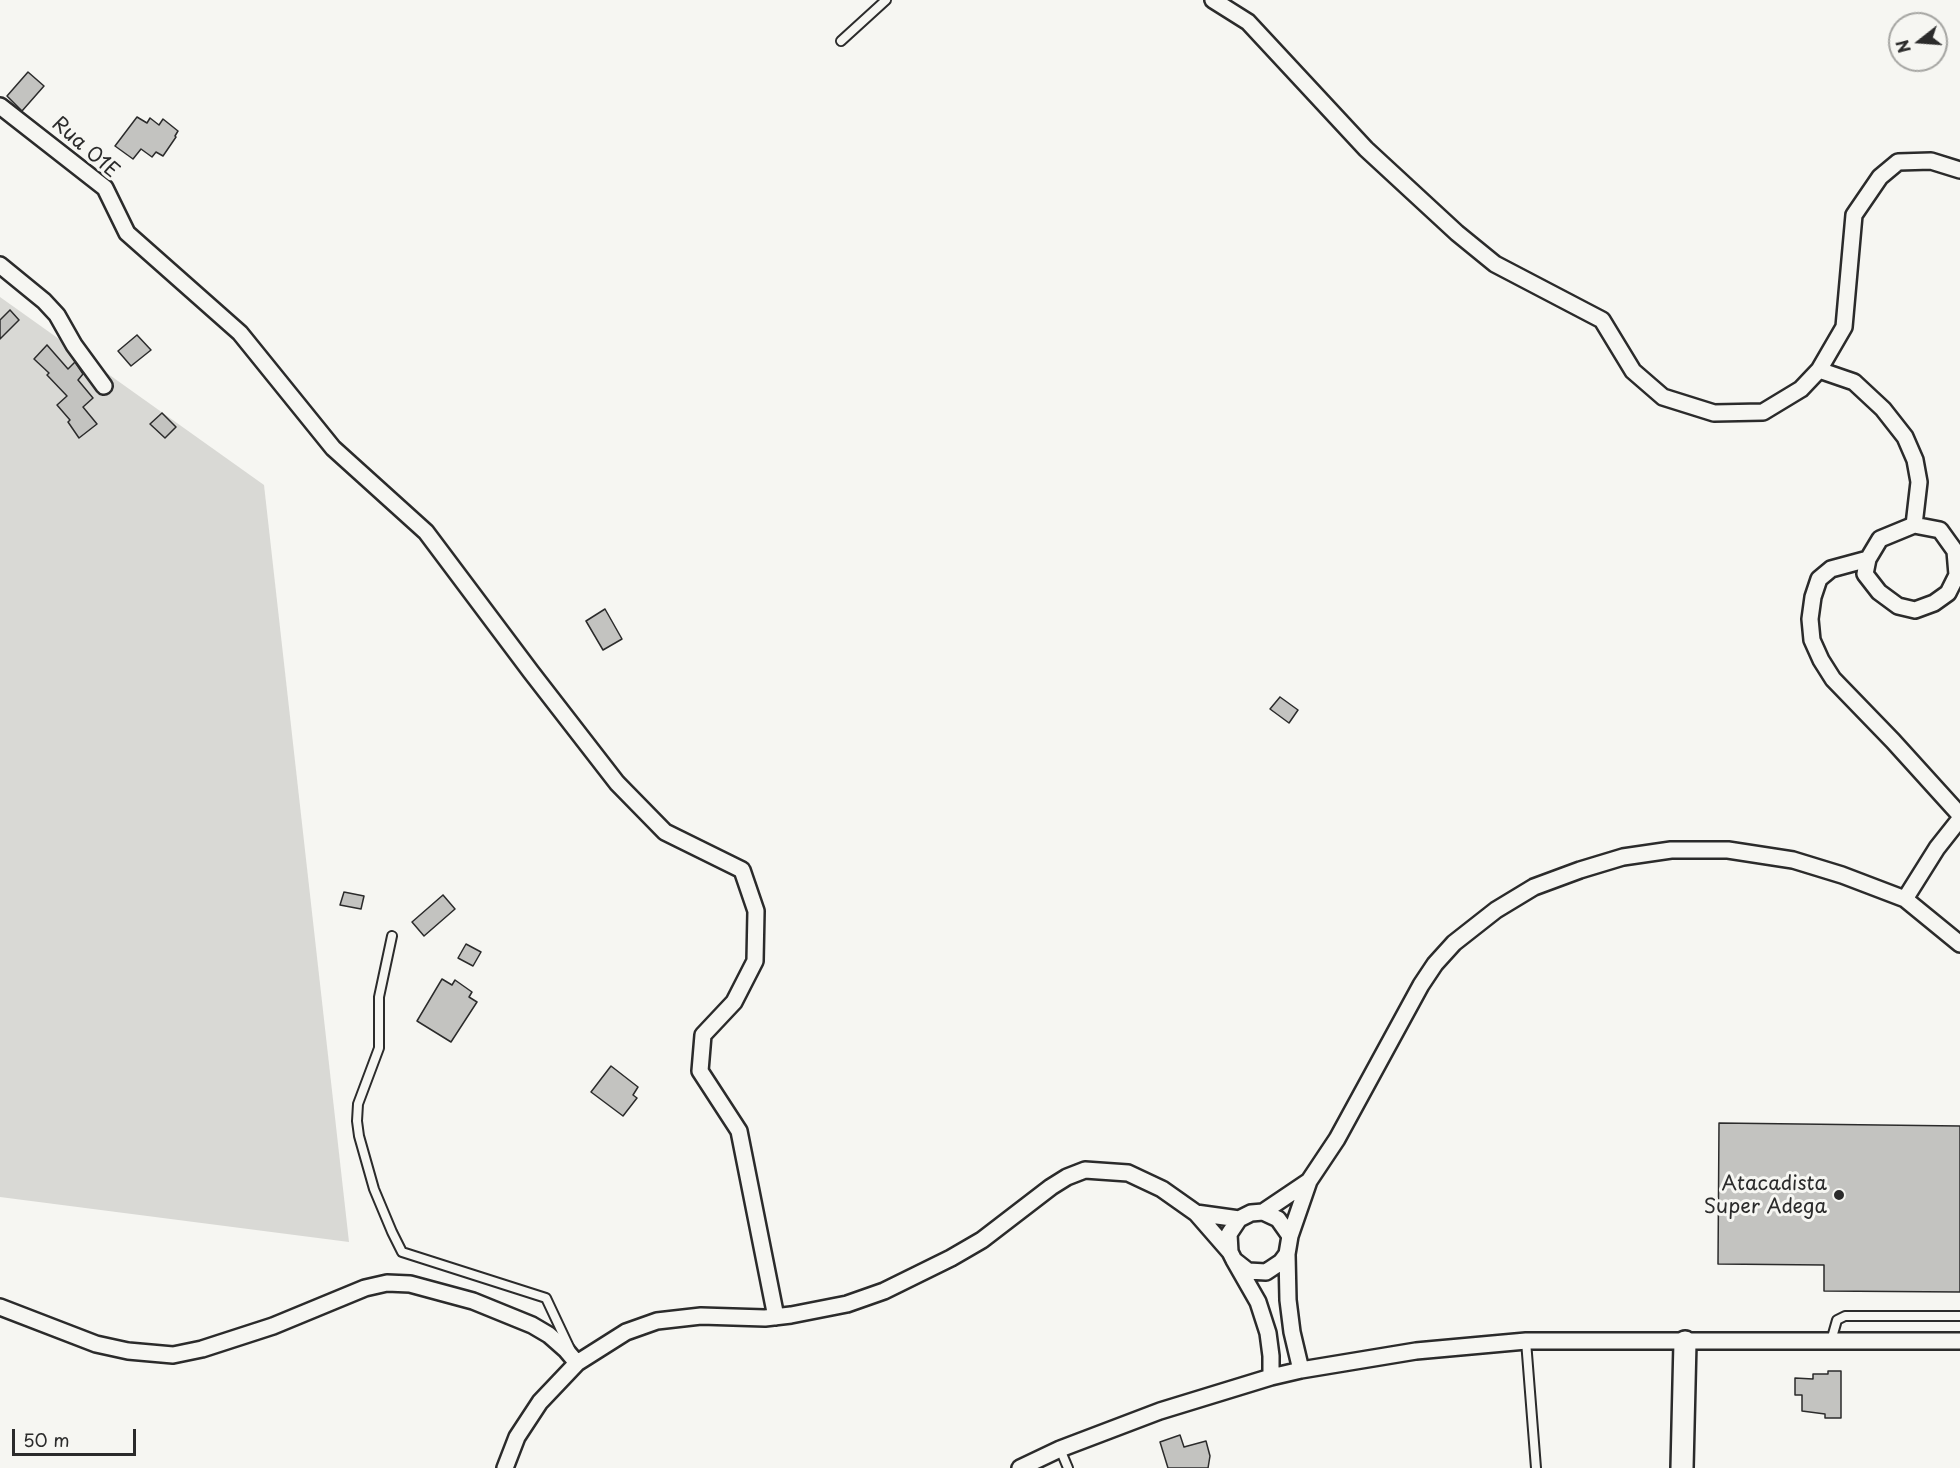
<!DOCTYPE html>
<style>
body{margin:0}
#map{position:relative;width:1960px;height:1468px;overflow:hidden;background:#f6f6f2;font-family:"Playpen Sans",sans-serif}
canvas{display:block}
.north{position:absolute;left:1888px;top:12px;width:60px;height:60px;box-sizing:border-box;background:#f6f6f2;border:2px solid #a5a5a2;border-radius:50%;rotate:253deg;font-size:16px;font-weight:700;line-height:24px;text-align:center;color:#2b2b2b}
.north::after{content:'';display:block;margin:auto;width:21px;height:27px;background:#2b2b2b;clip-path:polygon(50% 0,100% 100%,50% 72%,0 100%)}
.scale{position:absolute;left:12px;top:1429px;width:124px;height:27px;box-sizing:border-box;border:3px solid #2b2b2b;border-top:0;padding-left:8px;font-size:18px;line-height:21px;white-space:nowrap;color:#2b2b2b;-webkit-text-stroke:4px #f6f6f2;paint-order:stroke}
</style>
<div id="map">
<canvas width="1960" height="1468"></canvas>
<div class="north">N</div>
<div class="scale">50 m</div>
</div>
<script>
const ctx = document.querySelector('canvas').getContext('2d');
ctx.lineJoin = 'round';
function paint(path, color) { ctx.fillStyle = color; ctx.fill(path, 'evenodd'); }
const poly = rows => new Path2D(rows.map(r => 'M' + r).join(''));
function trace(path, color, width, dash) { ctx.strokeStyle = color; ctx.lineWidth = width; ctx.lineCap = dash ? 'butt' : 'round'; ctx.setLineDash(dash || []); ctx.stroke(path); }
function label(font, color, halo, rows, align = 'center') {
  ctx.font = font + ' "Playpen Sans",sans-serif'; ctx.lineWidth = 6; ctx.setLineDash([]); ctx.textBaseline = 'middle'; ctx.strokeStyle = halo; ctx.fillStyle = color; for (const [text, x, y, turn = 0] of rows) {
    ctx.save(); ctx.translate(x, y); ctx.rotate((+turn || 0) * Math.PI / 180); ctx.textAlign = isNaN(turn) ? turn : align; if (halo) ctx.strokeText(text, 0, 0); ctx.fillText(text, 0, 0); ctx.restore();
  }
}
paint(poly([
 [0,297,264,485,349,1242,0,1197]
]), '#d9d9d5');
const building = poly([
 [28,72,44,86,22,111,7,96,28,72],
 [137,117,147,123,150,118,159,125,163,119,178,131,175,136,176,137,163,156,156,152,152,157,141,149,133,159,115,146,137,117],
 [10,310,19,320,0,339,0,320,10,310],
 [137,335,151,350,131,366,118,351,137,335],
 [47,345,68,369,75,362,83,374,78,380,93,398,83,407,97,424,79,438,68,422,70,420,57,405,67,396,47,375,49,373,34,359,47,345],
 [162,413,176,427,165,438,150,424,162,413],
 [605,609,622,639,603,650,586,621,605,609],
 [1280,697,1298,710,1289,723,1270,709,1280,697],
 [344,892,364,896,361,909,340,905,344,892],
 [443,895,455,909,424,936,412,922,443,895],
 [466,944,481,952,473,966,458,958,466,944],
 [442,979,452,985,455,980,472,992,469,997,477,1002,451,1042,417,1021,442,979],
 [611,1066,638,1087,633,1095,637,1098,623,1116,591,1092,611,1066],
 [1719,1123,1960,1126,1960,1292,1824,1291,1824,1265,1718,1264,1719,1123],
 [1828,1371,1841,1371,1841,1418,1825,1418,1825,1414,1802,1411,1802,1395,1795,1395,1795,1378,1813,1379,1813,1374,1828,1374,1828,1371],
 [1180,1435,1184,1447,1206,1441,1210,1456,1208,1468,1168,1468,1160,1442,1180,1435]
]);
paint(building, '#c3c3c0');
trace(building, '#2b2b2b', 1.5);
const lane = poly([
 [841,41,886,0],
 [392,936,379,997,379,1048,358,1104,357,1121,359,1136,374,1189,392,1232,402,1252,546,1298,570,1349],
 [1526,1341,1536,1468],
 [1831,1341,1837,1320,1845,1316,1960,1316],
 [1060,1449,1068,1468]
]);
const street = poly([
 [1213,0,1248,22,1366,149,1457,233,1495,264,1602,320,1633,371,1663,397,1714,413,1763,412,1801,389,1819,370,1844,327,1854,215,1880,177,1898,162,1931,161,1960,170],
 [0,106,105,188,127,233,240,333,333,448,426,532,531,672,617,783,665,832,742,870,756,911,755,961,734,1002,703,1035,700,1071,739,1131,776,1317],
 [0,265,44,301,57,315,74,345,104,386],
 [1819,370,1854,382,1883,409,1905,437,1915,460,1919,482,1914,525],
 [1914,525,1940,530,1955,551,1957,575,1948,593,1934,603,1915,610,1898,606,1879,592,1865,574,1868,559,1880,539,1914,525],
 [1868,559,1831,569,1819,579,1813,597,1810,619,1812,640,1821,660,1833,679,1893,741,1960,815],
 [1905,899,1960,944],
 [1263,1212,1309,1181],
 [1196,1213,1239,1219],
 [1290,1236,1309,1181,1337,1139,1421,985,1435,964,1454,943,1496,910,1534,887,1580,870,1623,857,1671,850,1728,850,1793,860,1842,875,1905,899,1937,848,1960,819],
 [1287,1254,1288,1300,1292,1332,1301,1370],
 [1234,1260,1248,1271,1266,1272,1281,1262,1287,1254,1290,1236,1278,1219,1263,1212,1251,1213,1239,1219,1229,1234,1230,1252,1234,1260,1258,1302,1268,1333,1271,1356,1271,1377],
 [0,1307,96,1344,128,1351,173,1355,202,1349,273,1326,365,1288,387,1283,410,1284,473,1301,532,1325,549,1335,566,1350,577,1363],
 [505,1468,517,1437,540,1402,577,1363,626,1332,657,1321,701,1316,765,1318,791,1315,847,1304,884,1291,951,1258,982,1240,1051,1187,1067,1177,1085,1170,1128,1173,1162,1189,1196,1213,1230,1252],
 [1020,1468,1060,1449,1160,1411,1271,1377,1301,1370,1416,1351,1526,1341,1960,1341]
]);
const secondary = poly([
 [1682,1468,1685,1342]
]);
trace(lane, '#2b2b2b', 12);
trace(street, '#2b2b2b', 20);
trace(secondary, '#2b2b2b', 26);
trace(lane, '#f6f6f2', 8);
trace(street, '#f6f6f2', 15);
trace(secondary, '#f6f6f2', 21);
for (const [x, y, r, color] of [
 [1839,1195,6,"#2b2b2b"]
]) { const dot = new Path2D(); dot.arc(x, y, r, 0, 2 * Math.PI); ctx.fillStyle = color; ctx.fill(dot); trace(dot, '#f6f6f2', 2); }
label('20px', '#2b2b2b', '#f6f6f2', [
 ["Rua 01E",85,148,41]
]);
label('20px', '#2b2b2b', '#f6f6f2', [
 ["Atacadista",1827,1184],
 ["Super Adega",1827,1207]
], 'right');
</script>
